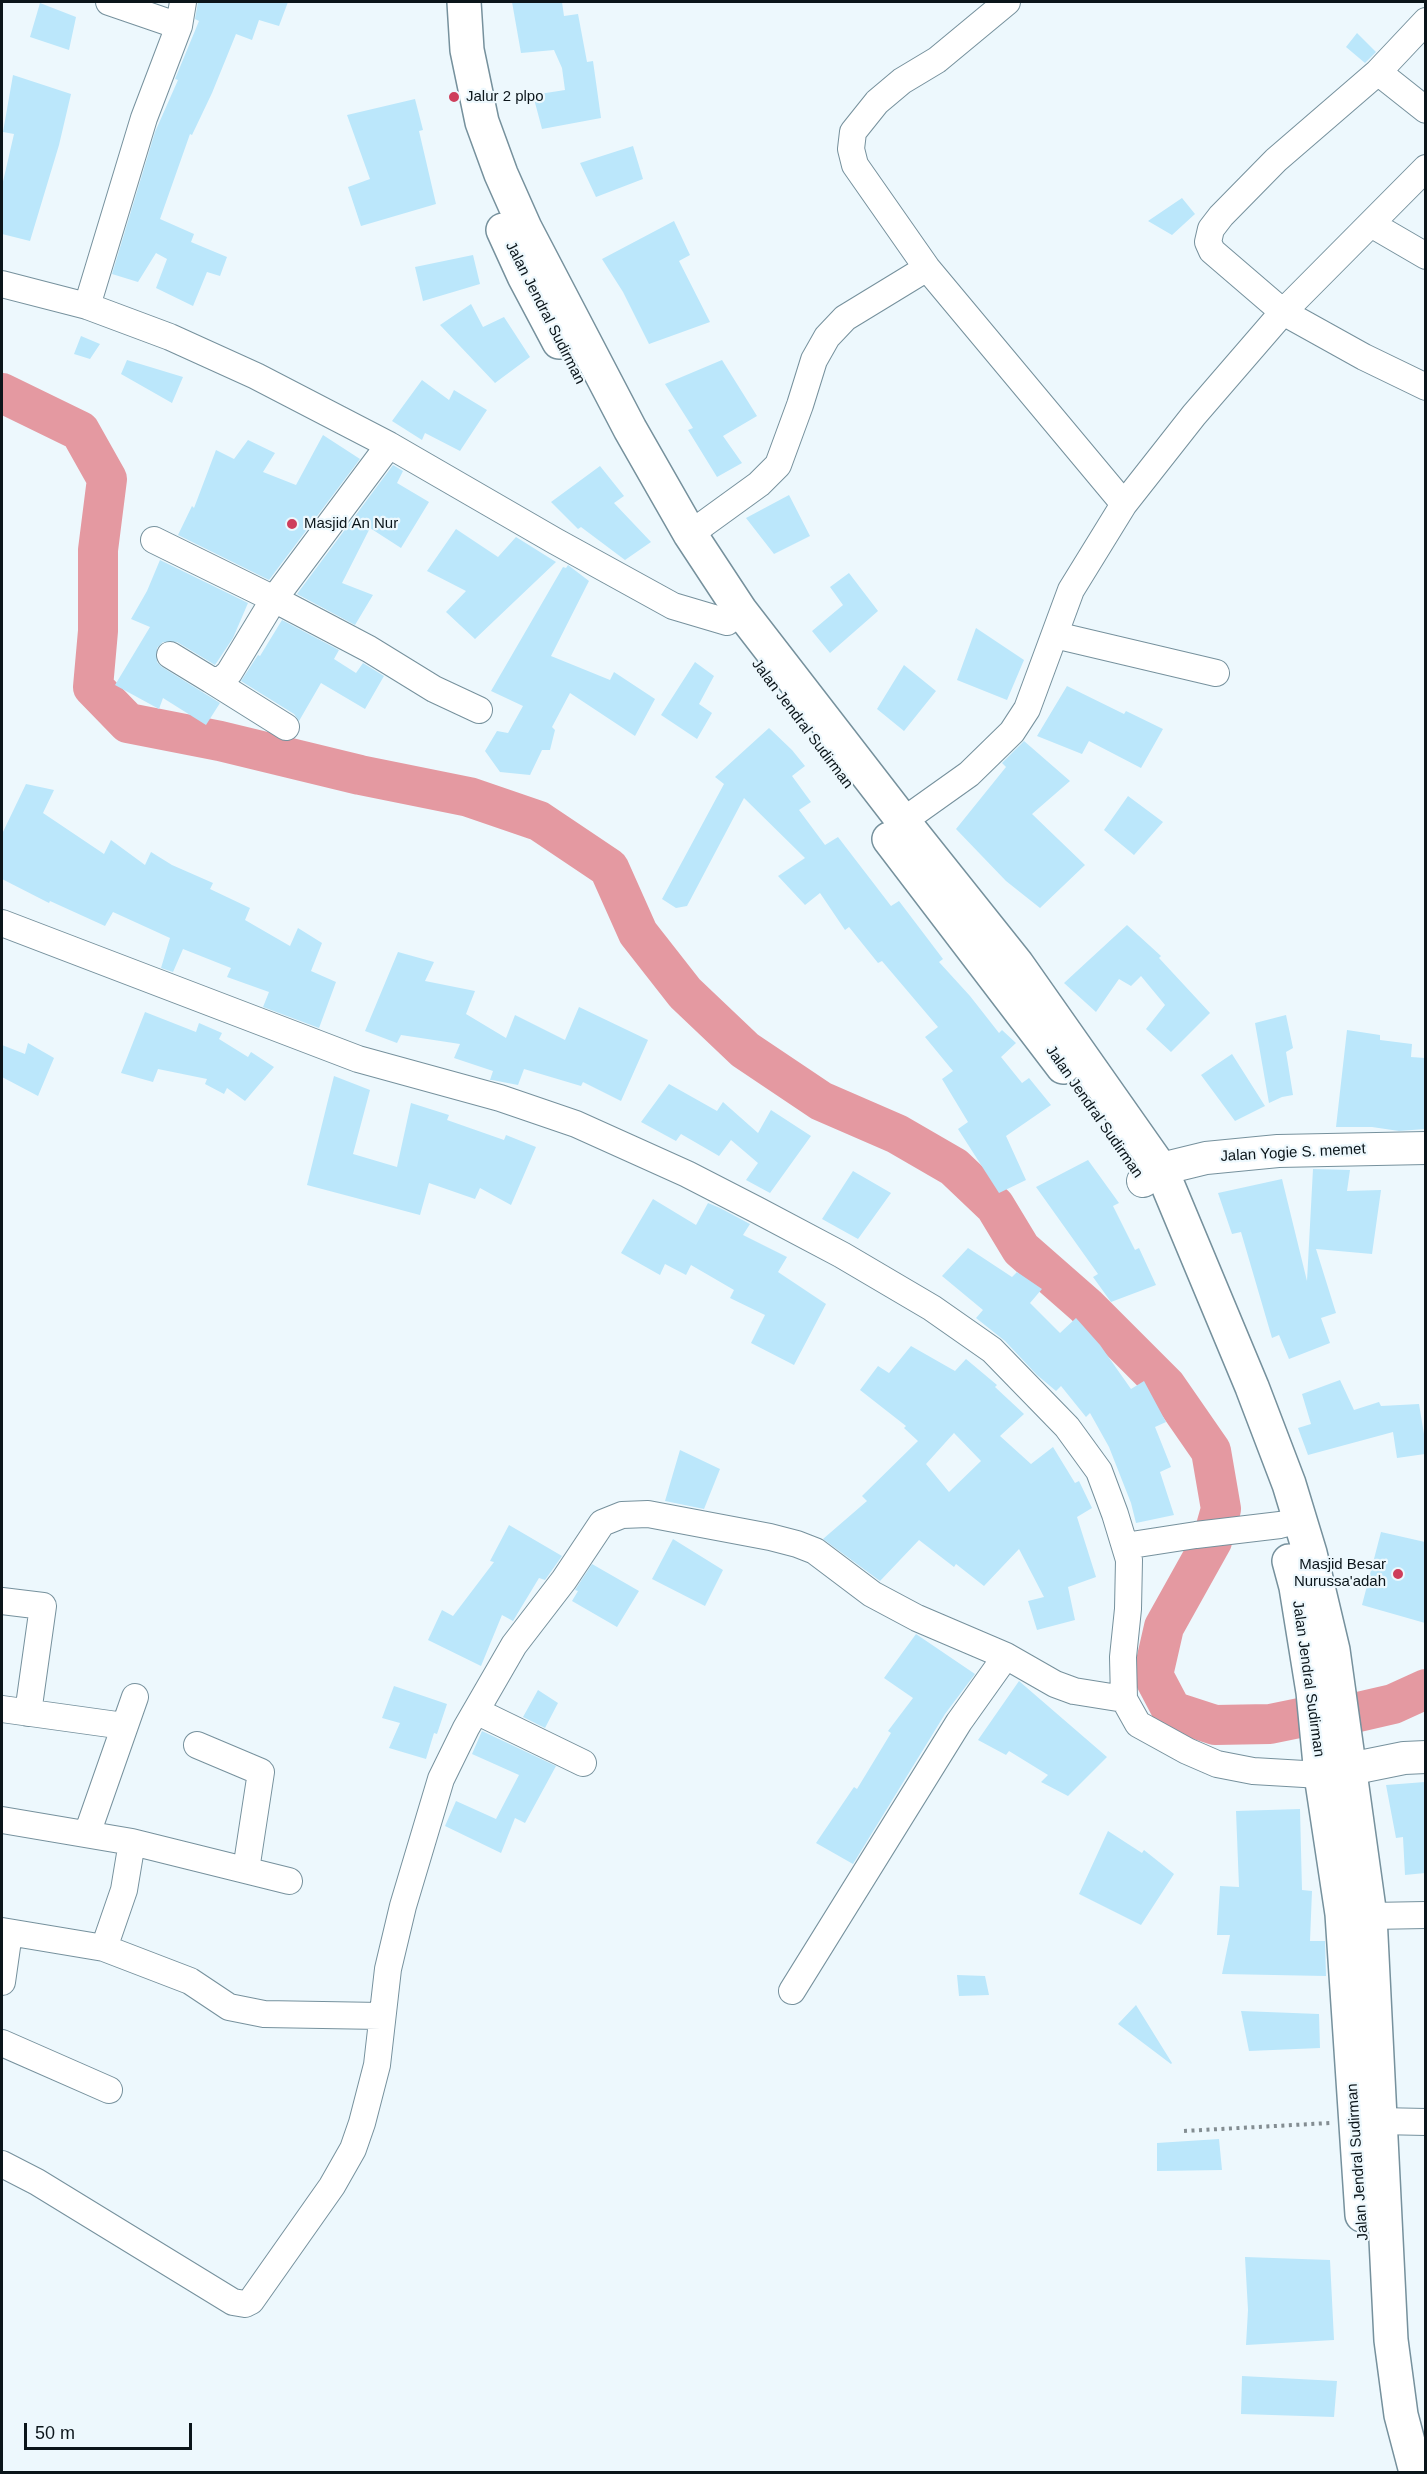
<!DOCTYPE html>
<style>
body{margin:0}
#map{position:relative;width:1427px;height:2474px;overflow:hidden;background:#edf8fd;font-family:Arial,sans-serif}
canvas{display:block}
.frame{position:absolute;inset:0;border:3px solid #0b151a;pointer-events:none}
.scale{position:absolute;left:24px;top:2423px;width:168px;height:27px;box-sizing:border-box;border:3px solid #0b151a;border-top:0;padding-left:8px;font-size:18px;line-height:21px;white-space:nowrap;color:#0b151a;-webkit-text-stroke:4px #edf8fd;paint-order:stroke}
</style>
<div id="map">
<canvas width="1427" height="2474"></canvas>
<div class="frame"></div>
<div class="scale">50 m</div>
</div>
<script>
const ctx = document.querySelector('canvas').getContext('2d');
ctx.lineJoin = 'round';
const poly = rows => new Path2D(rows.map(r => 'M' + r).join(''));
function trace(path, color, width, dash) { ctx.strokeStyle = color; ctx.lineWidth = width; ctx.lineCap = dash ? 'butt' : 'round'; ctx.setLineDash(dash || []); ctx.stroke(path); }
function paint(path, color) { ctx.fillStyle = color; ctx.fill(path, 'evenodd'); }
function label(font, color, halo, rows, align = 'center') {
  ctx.font = font + ' Arial,sans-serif'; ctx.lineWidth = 4.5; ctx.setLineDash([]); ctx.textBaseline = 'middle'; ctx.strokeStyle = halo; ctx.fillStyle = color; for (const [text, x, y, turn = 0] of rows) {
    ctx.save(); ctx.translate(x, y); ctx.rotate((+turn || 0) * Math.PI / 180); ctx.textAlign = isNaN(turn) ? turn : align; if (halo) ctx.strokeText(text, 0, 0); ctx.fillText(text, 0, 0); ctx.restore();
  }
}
trace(poly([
 [2,393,80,431,107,479,98,550,98,631,93,687,128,723,220,741,360,775,469,797,539,821,609,868,638,933,685,993,745,1050,821,1101,897,1134,954,1167,995,1206,1021,1249,1086,1306,1166,1386,1211,1451,1221,1509,1212,1541,1164,1627,1153,1675,1172,1711,1215,1725,1270,1724,1314,1715,1341,1716,1393,1704,1426,1689]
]), '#e499a1', 40);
paint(poly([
 [198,2,288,2,279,26,259,20,252,40,236,34,212,93,192,135,190,134,160,219,194,234,191,242,227,257,220,276,207,272,193,306,156,288,167,259,156,253,138,282,112,274,155,132,178,80,175,79,199,21,195,19],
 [512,2,562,2,564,16,578,14,587,62,593,61,601,118,542,129,533,95,565,90,562,68,554,50,521,53],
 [40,3,76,17,69,50,30,37],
 [1357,33,1376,52,1365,63,1346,47],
 [13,75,71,94,59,145,30,241,2,234,2,186,14,134,3,132],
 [415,99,423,130,419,131,436,204,361,226,348,187,370,179,347,115],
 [633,146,643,179,596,197,580,163],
 [1182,198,1195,214,1172,235,1148,221],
 [674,221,690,255,679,261,710,322,649,344,623,292,602,259],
 [473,255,480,284,423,301,415,267],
 [471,304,483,327,504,317,530,357,495,383,440,325],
 [81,336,100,344,90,359,74,354],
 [127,360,183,377,172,403,121,374],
 [722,360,757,416,723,436,742,463,717,477,688,430,693,428,665,384],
 [422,380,449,400,454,390,487,410,460,451,425,433,422,440,392,421],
 [323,435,360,459,269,580,178,535,192,506,194,508,216,450,234,459,248,440,275,453,263,472,296,485],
 [393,465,403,471,397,483,429,502,401,548,370,528,342,583,373,595,355,625,297,594],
 [600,466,624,496,614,503,651,542,625,560,581,527,578,529,551,502],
 [789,495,810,536,774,554,746,518],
 [456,529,498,557,516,537,556,562,475,639,446,612,466,591,427,571],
 [160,560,248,603,233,638,215,665,177,642,163,642,157,648,157,662,162,667,220,703,206,725,163,698,159,709,115,685,150,627,131,619,147,591],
 [568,565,589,581,551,656,610,680,614,672,655,699,635,736,570,693,552,727,555,730,550,750,542,750,530,775,500,772,485,751,497,731,508,733,523,706,491,691,563,567,566,568],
 [849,573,878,611,830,653,812,631,843,605,830,587],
 [282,620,339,650,334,659,356,673,363,663,384,676,365,709,321,683,299,721,294,714,241,681,258,655,260,656],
 [976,628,1024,660,1007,700,957,680],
 [695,662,714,676,699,704,712,713,697,739,661,715],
 [904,665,936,691,904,731,877,709],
 [1067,686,1124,714,1126,711,1163,729,1141,768,1089,741,1082,754,1037,736],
 [769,728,792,750,805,766,792,776,811,802,799,810,825,845,838,837,891,906,899,901,943,959,939,962,970,996,999,1033,1002,1030,1016,1043,1001,1057,1022,1083,1029,1078,1051,1105,1006,1136,1026,1180,999,1193,958,1129,968,1122,942,1079,953,1071,925,1037,938,1027,882,961,878,963,849,927,845,930,820,893,805,905,778,876,805,858,744,798,687,906,676,908,662,899,724,784,715,777],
 [1024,741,1070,781,1032,814,1085,865,1040,908,1006,881,956,829,1006,767,1002,763],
 [26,784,54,790,43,813,104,854,111,840,145,865,151,852,172,865,213,883,210,889,250,908,245,920,290,946,298,928,322,943,311,971,336,982,319,1028,263,1007,269,992,227,977,231,968,183,949,173,972,161,968,170,938,113,912,105,926,50,901,49,903,2,879,2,834],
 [1128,796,1163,822,1134,855,1104,830],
 [1127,925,1161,956,1159,958,1210,1013,1171,1052,1146,1029,1165,1005,1141,976,1131,986,1119,979,1096,1012,1064,983],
 [398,952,434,962,425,981,475,991,466,1014,506,1038,515,1015,565,1040,579,1007,648,1040,621,1101,583,1082,581,1086,524,1069,518,1085,492,1080,490,1080,493,1071,454,1058,460,1044,401,1035,397,1043,365,1031],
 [145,1012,196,1032,199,1023,222,1033,219,1039,248,1057,251,1052,274,1067,245,1101,227,1088,224,1094,205,1084,207,1079,158,1069,153,1082,121,1073],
 [1286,1015,1293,1048,1286,1052,1293,1095,1282,1097,1269,1103,1255,1023],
 [1347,1030,1380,1035,1380,1040,1412,1044,1411,1057,1425,1058,1425,1129,1399,1131,1372,1127,1336,1127],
 [28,1043,54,1058,38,1096,2,1077,2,1045,25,1054],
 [1232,1054,1265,1106,1235,1121,1201,1075],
 [334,1076,370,1090,353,1154,397,1167,411,1103,449,1115,447,1120,504,1140,506,1135,536,1147,511,1205,480,1188,475,1199,429,1183,420,1215,307,1185],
 [669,1084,717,1111,723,1102,758,1133,771,1110,811,1136,770,1193,746,1180,758,1163,731,1140,719,1156,681,1134,676,1141,641,1122],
 [1088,1160,1119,1203,1113,1206,1135,1250,1139,1248,1156,1285,1111,1302,1093,1277,1098,1274,1036,1187],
 [1313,1169,1350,1170,1347,1191,1381,1190,1372,1254,1316,1249,1336,1313,1321,1318,1330,1343,1289,1359,1279,1335,1272,1338,1241,1232,1232,1234,1218,1193,1282,1179,1307,1281],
 [853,1171,891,1193,858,1239,822,1219],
 [653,1199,696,1225,708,1203,720,1208,750,1224,743,1235,787,1257,778,1272,826,1304,794,1365,751,1343,765,1315,730,1298,734,1290,691,1265,686,1275,665,1264,660,1275,621,1253],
 [968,1248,1012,1277,1017,1272,1042,1289,1030,1303,1060,1333,1076,1318,1100,1345,1131,1389,1144,1381,1166,1422,1155,1427,1171,1467,1160,1472,1174,1515,1136,1523,1131,1503,1109,1447,1090,1413,1086,1417,1061,1386,1056,1391,1037,1375,1005,1341,976,1318,983,1310,942,1276],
 [911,1346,955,1371,966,1359,997,1385,995,1387,1024,1414,1000,1436,1031,1464,1053,1447,1075,1483,1079,1481,1092,1508,1077,1517,1096,1577,1068,1587,1075,1620,1037,1630,1028,1601,1044,1597,1019,1549,984,1586,956,1564,954,1567,919,1540,880,1581,823,1539,867,1501,862,1496,918,1441,904,1428,906,1426,860,1390,878,1366,889,1373],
 [954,1433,981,1461,949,1492,926,1464],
 [1340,1380,1354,1410,1379,1402,1381,1406,1419,1404,1425,1440,1425,1454,1397,1458,1393,1432,1308,1455,1298,1428,1311,1424,1302,1394],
 [680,1450,720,1469,704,1509,665,1501],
 [509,1525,562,1556,545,1580,539,1578,513,1621,502,1615,481,1666,428,1640,442,1610,453,1616,494,1562,490,1561],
 [1381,1532,1425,1542,1425,1623,1362,1605],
 [673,1539,723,1570,705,1606,652,1579],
 [592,1564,639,1591,617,1627,572,1601,578,1591,575,1590],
 [916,1634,975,1674,945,1714,853,1864,816,1843,854,1787,857,1789,891,1733,888,1731,913,1698,884,1678],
 [1019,1681,1107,1757,1068,1796,1041,1782,1048,1775,1009,1751,1006,1755,978,1740],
 [394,1686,447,1704,437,1734,434,1733,426,1759,389,1748,400,1723,382,1718],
 [538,1690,558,1703,545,1728,523,1717],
 [482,1731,556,1766,525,1823,515,1818,501,1853,445,1826,456,1801,496,1819,519,1775,472,1754],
 [1425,1782,1425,1873,1405,1875,1403,1837,1396,1838,1386,1785],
 [1300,1809,1302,1890,1312,1891,1310,1941,1325,1941,1326,1976,1222,1974,1230,1935,1217,1935,1220,1886,1239,1887,1236,1811],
 [1108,1831,1142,1853,1144,1850,1174,1874,1141,1925,1079,1894],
 [957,1975,985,1976,989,1995,959,1996],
 [1136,2005,1172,2063,1171,2064,1118,2024],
 [1241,2011,1319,2014,1320,2048,1249,2051],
 [1219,2139,1222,2170,1157,2171,1157,2143],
 [1245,2257,1330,2260,1334,2340,1246,2345,1248,2310],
 [1242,2376,1337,2381,1334,2417,1241,2414]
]), '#bbe7fb');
const minor = poly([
 [109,2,179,26],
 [1007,2,937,60,902,81,877,102,853,132,851,149,855,165,927,268,1124,504],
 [1378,72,1426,21],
 [1426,110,1378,72,1276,160,1221,216,1211,229,1208,242,1212,251,1283,312,1364,357,1426,387],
 [1371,224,1426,256],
 [2,284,87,306,170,337,256,376,389,445,555,541,673,606,727,622,740,610],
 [87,306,144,118,179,26,183,2],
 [690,534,759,484,778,465,800,405,814,360,827,337,845,318,927,268],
 [154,540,274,599,369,649,434,689,479,710],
 [1055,635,1216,673],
 [170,655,211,680,221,680,229,673,274,599,389,445],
 [211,680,286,727],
 [903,821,969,774,1012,732,1027,709,1071,590,1124,504,1194,415,1283,312,1426,168],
 [2,923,358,1059,500,1098,576,1124,687,1174,757,1210,842,1255,932,1308,992,1350,1067,1427,1099,1471,1115,1514,1129,1560,1128,1609,1123,1657,1124,1699,1138,1724,1187,1751,1217,1764,1253,1771,1321,1775],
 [1125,1546,1196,1535,1280,1525,1300,1520],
 [2,1601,43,1606,28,1713],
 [2,1709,124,1726],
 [476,1711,583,1763],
 [197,1745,261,1772,246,1870],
 [2,1820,132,1842,289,1881],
 [87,1834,135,1697],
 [1352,1920,1370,1916,1426,1915],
 [2,1931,104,1948,190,1981,229,2007,264,2014,381,2016],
 [104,1948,124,1890,132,1842],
 [2,1982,9,1933],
 [792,1991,959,1722,1006,1656,1055,1684,1074,1691,1124,1699],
 [2,2043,109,2090],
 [1379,2121,1426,2122],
 [2,2164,37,2182,233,2302,245,2304,251,2301,332,2186,353,2149,362,2123,377,2065,388,1969,403,1906,441,1779,466,1728,514,1645,564,1580,602,1523,622,1515,648,1514,770,1537,797,1544,815,1551,872,1594,917,1618,1006,1656]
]);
const tertiary = poly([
 [1143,1181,1161,1169,1206,1158,1278,1151,1426,1148],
 [1325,1774,1404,1758,1426,1757]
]);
const trunk = poly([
 [464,2,467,50,482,122,501,174,525,228,630,429,690,534,740,610,903,821,1017,964,1161,1169,1252,1387,1289,1484,1310,1553,1333,1650,1370,1916,1391,2340,1401,2415,1416,2472],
 [503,230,524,276,559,342],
 [889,839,1063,1067],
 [1289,1561,1296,1587,1313,1692,1321,1775,1342,1914,1362,2215]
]);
trace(minor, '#76919d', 28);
trace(tertiary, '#76919d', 34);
trace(trunk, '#76919d', 36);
trace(poly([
 [1184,2131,1330,2123]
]), '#838d92', 4, [3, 4.5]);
trace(minor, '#fff', 26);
trace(tertiary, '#fff', 32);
trace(trunk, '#fff', 33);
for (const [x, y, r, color] of [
 [454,97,6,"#ce3e5b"],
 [292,524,6,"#ce3e5b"],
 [1398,1574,6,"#ce3e5b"]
]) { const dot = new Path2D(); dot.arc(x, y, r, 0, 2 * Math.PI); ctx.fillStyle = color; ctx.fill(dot); trace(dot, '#edf8fd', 2); }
label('15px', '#0b151a', '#edf8fd', [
 ["Jalur 2 plpo",466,97],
 ["Masjid An Nur",304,524],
 ["Masjid Besar",1386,1565,"right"],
 ["Nurussa'adah",1386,1582,"right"]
], 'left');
label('15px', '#0b151a', '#edf8fd', [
 ["Jalan Jendral Sudirman",545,313,63],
 ["Jalan Jendral Sudirman",802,724,53],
 ["Jalan Jendral Sudirman",1094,1112,55],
 ["Jalan Yogie S. memet",1293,1153,-3],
 ["Jalan Jendral Sudirman",1308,1679,82],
 ["Jalan Jendral Sudirman",1358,2162,-94]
]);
</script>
